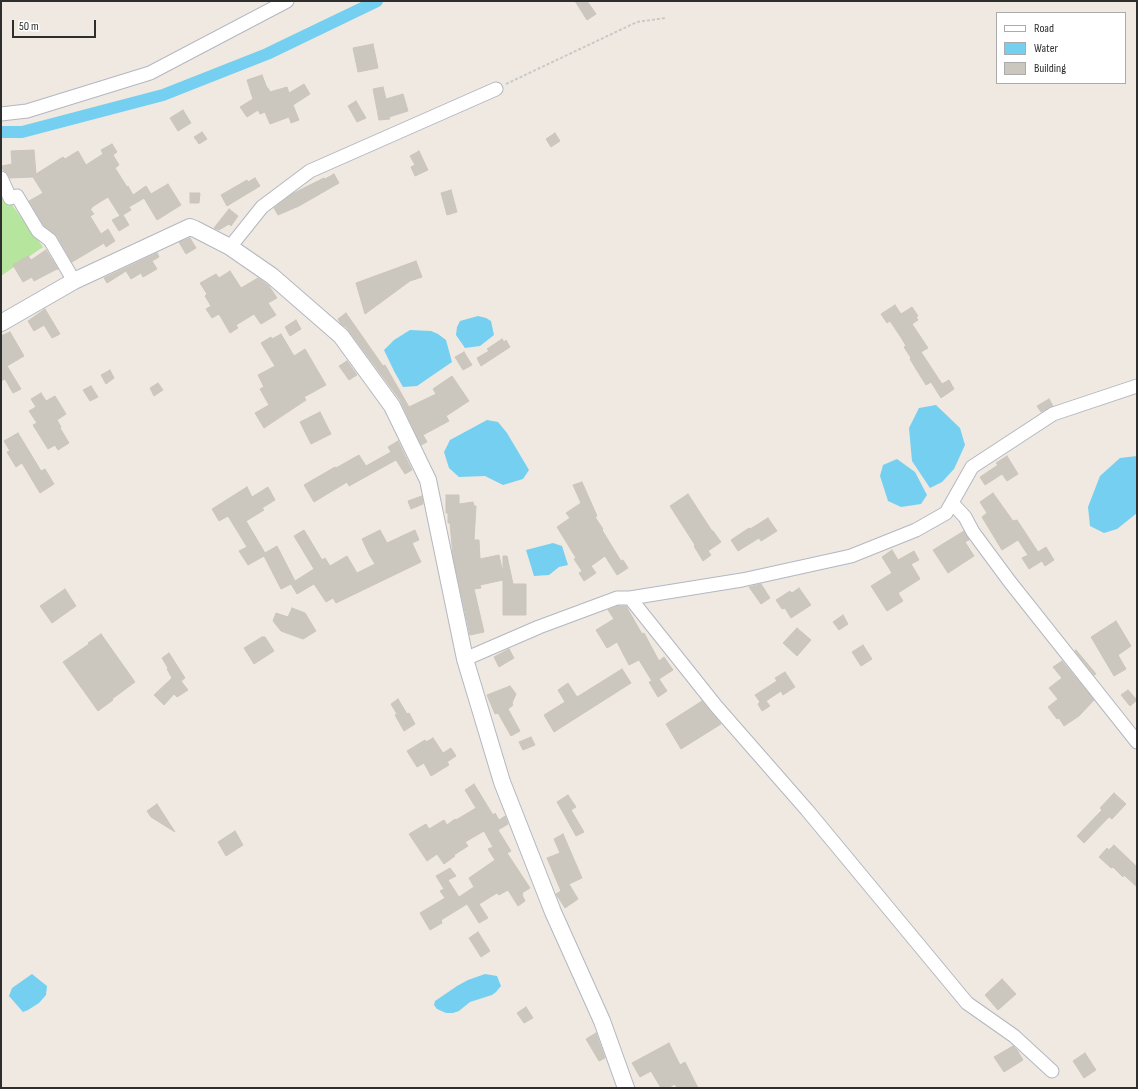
<!DOCTYPE html>
<style>
body{margin:0}
#map{position:relative;width:1138px;height:1089px;overflow:hidden;background:#efe9e1;font-family:"Sofia Sans Condensed",sans-serif}
canvas{display:block}
.frame{position:absolute;inset:0;border:2px solid #2e2e2e;pointer-events:none}
.legend{position:absolute;left:996px;top:12px;width:130px;height:72px;box-sizing:border-box;background:#fff;border:1px solid #ababab;margin:0;padding:5px 7px;list-style:none;font-size:12px;color:#2e2e2e}
.legend li{display:flex;align-items:center;gap:8px;height:20px}
.legend b{width:20px;border:1px solid #ababab}
.scale{position:absolute;left:12px;top:20px;width:84px;height:18px;box-sizing:border-box;border:2px solid #2e2e2e;border-top:0;padding-left:5px;font-size:12px;line-height:14px;white-space:nowrap;color:#2e2e2e;-webkit-text-stroke:3px #fff;paint-order:stroke}
</style>
<div id="map">
<canvas width="1138" height="1089"></canvas>
<div class="frame"></div>
<ul class="legend">
<li><b style="height:5px;background:#fff"></b>Road</li>
<li><b style="height:11px;background:#75cff0"></b>Water</li>
<li><b style="height:11px;background:#cbc7bf"></b>Building</li>
</ul>
<div class="scale">50 m</div>
</div>
<script>
const ctx = document.querySelector('canvas').getContext('2d');
ctx.lineJoin = 'round';
function paint(path, color) { ctx.fillStyle = color; ctx.fill(path, 'evenodd'); }
const poly = rows => new Path2D(rows.map(r => 'M' + r).join(''));
function trace(path, color, width, dash) { ctx.strokeStyle = color; ctx.lineWidth = width; ctx.lineCap = dash ? 'butt' : 'round'; ctx.setLineDash(dash || []); ctx.stroke(path); }
paint(poly([
 [1,190,43,247,1,276]
]), '#b6e59e');
paint(poly([
 [478,316,486,318,491,321,494,335,480,346,465,348,456,335,457,327,460,321],
 [410,330,431,331,438,334,446,340,452,362,417,386,403,387,394,371,384,350,394,340],
 [936,405,960,428,965,445,954,469,942,482,930,488,912,461,909,428,919,408],
 [487,420,498,422,507,433,529,470,523,479,503,485,485,476,459,477,449,468,444,452,450,440],
 [1137,456,1137,513,1117,529,1104,533,1090,526,1088,507,1100,476,1120,458],
 [897,459,915,472,927,495,921,504,901,507,888,501,880,476,883,465],
 [553,543,562,546,568,565,559,567,549,575,534,576,526,550],
 [32,974,47,986,46,995,39,1003,28,1010,23,1012,9,996,12,988],
 [485,974,497,976,501,986,496,992,492,995,470,1002,459,1011,453,1013,446,1013,437,1009,434,1005,435,1001,438,999,457,986,468,980]
]), '#75cff0');
trace(poly([
 [1,132,22,132,163,95,267,54,377,1]
]), '#75cff0', 12);
const building = poly([
 [575,1,587,1,596,14,587,20,575,1],
 [373,44,378,68,358,72,353,48,373,44],
 [262,75,267,88,268,88,270,92,287,87,289,93,304,84,310,94,293,105,299,120,291,123,289,117,270,124,265,112,260,114,258,110,247,117,240,107,253,99,247,80,262,75],
 [383,87,386,99,403,94,408,111,389,117,390,119,379,120,373,89,383,87],
 [356,101,366,118,357,122,348,106,356,101],
 [183,110,191,123,178,131,170,118,183,110],
 [202,132,207,139,199,144,194,137,202,132],
 [555,133,560,141,551,147,546,139,555,133],
 [112,144,117,152,113,155,119,165,115,168,127,187,128,186,133,195,146,186,151,194,129,207,131,210,123,215,129,225,119,231,112,220,120,216,108,197,92,207,92,208,90,209,94,214,90,216,101,234,108,229,115,241,106,247,104,243,72,262,57,236,44,226,29,201,43,193,33,177,10,178,6,172,3,170,2,166,12,164,11,151,34,150,36,174,63,157,65,159,78,151,86,165,103,154,101,150,112,144],
 [419,151,428,170,415,176,411,167,415,165,410,156,419,151],
 [334,174,339,183,299,206,278,215,274,208,292,194,324,178,325,179,334,174],
 [255,178,260,186,227,206,221,195,247,180,248,182,255,178],
 [168,184,181,205,157,220,144,198,168,184],
 [451,190,457,212,447,215,441,193,451,190],
 [190,193,200,193,199,203,190,203,190,193],
 [229,209,238,216,231,226,229,224,219,230,214,228,229,209],
 [190,238,196,248,186,254,179,242,190,238],
 [46,250,58,269,55,270,34,281,32,277,23,282,13,265,28,256,31,260,46,250],
 [157,253,159,257,152,261,157,269,143,277,141,273,131,279,126,271,107,283,104,278,157,253],
 [416,261,422,277,410,281,365,314,356,283,416,261],
 [230,271,241,288,258,278,269,286,277,298,268,303,276,315,261,324,254,314,236,325,238,328,230,333,219,314,212,318,206,309,211,306,205,296,207,294,200,283,216,274,219,278,230,271],
 [895,305,901,314,912,307,918,316,916,317,918,320,912,324,928,348,921,352,942,384,949,380,954,389,941,398,931,382,926,385,916,369,910,359,911,358,904,347,906,346,902,339,890,321,887,323,881,314,895,305],
 [45,309,60,334,52,338,44,325,34,331,28,321,45,309],
 [346,313,383,366,385,365,409,407,436,394,433,389,452,376,469,401,446,416,449,421,423,435,427,442,421,445,400,400,346,327,341,324,338,319,346,313],
 [296,320,301,329,290,336,285,327,296,320],
 [10,332,24,356,7,366,21,389,13,393,5,379,1,381,1,336,10,332],
 [281,334,294,356,305,349,326,385,304,397,306,400,264,428,255,413,269,405,260,389,264,387,258,375,275,366,261,343,271,337,272,339,281,334],
 [502,339,504,342,506,340,510,347,481,366,477,358,489,351,487,349,502,339],
 [464,352,472,365,463,370,455,357,464,352],
 [347,361,357,375,349,380,339,366,347,361],
 [110,370,114,378,106,384,101,375,110,370],
 [158,383,163,390,154,396,150,388,158,383],
 [91,386,98,397,90,401,83,390,91,386],
 [41,393,46,401,55,396,66,414,57,420,61,427,60,428,69,443,58,450,55,445,48,449,33,425,37,423,29,411,36,407,31,399,41,393],
 [1049,399,1053,406,1041,412,1037,406,1049,399],
 [320,412,331,434,311,444,300,422,320,412],
 [18,433,41,471,45,469,54,484,40,493,22,463,16,467,7,452,10,451,4,441,18,433],
 [398,441,412,470,405,474,396,460,349,486,347,482,314,502,304,485,335,467,336,468,359,455,366,466,391,452,388,447,398,441],
 [1007,456,1018,474,1007,481,1002,474,985,485,980,477,998,465,996,463,1007,456],
 [582,482,597,516,595,517,603,529,602,530,621,561,623,560,628,568,617,575,605,556,591,566,596,573,584,581,579,573,582,571,574,559,576,558,557,527,570,518,566,513,581,503,573,485,582,482],
 [247,487,252,497,268,487,275,500,262,508,264,510,246,521,265,553,277,546,295,581,314,569,294,536,304,530,322,560,325,558,330,566,347,556,357,573,375,564,369,554,362,539,380,530,387,543,415,530,419,540,412,543,421,562,336,603,333,598,326,602,314,584,297,594,291,584,281,589,264,556,248,565,239,551,247,547,228,516,219,521,212,509,247,487],
 [993,493,1013,521,1017,520,1038,552,1046,547,1054,560,1045,566,1042,561,1029,569,1022,558,1028,555,1018,540,1002,550,982,517,987,513,980,502,993,493],
 [688,494,712,531,713,531,721,542,708,551,711,555,703,561,694,546,695,545,670,506,688,494],
 [446,495,459,495,459,504,473,502,474,506,476,506,474,540,479,540,480,559,499,555,502,569,503,568,503,556,507,556,513,584,526,584,526,615,503,615,503,580,480,585,481,588,474,589,484,632,470,635,453,556,450,523,448,523,448,513,446,513,446,495],
 [422,496,423,504,411,509,408,501,422,496],
 [768,518,777,531,761,541,759,538,738,551,731,540,749,528,750,529,768,518],
 [964,531,969,540,965,542,974,556,948,573,933,550,964,531],
 [892,550,898,560,914,551,919,560,911,564,920,579,898,593,903,601,887,611,871,586,892,573,882,557,892,550],
 [761,584,770,598,761,604,749,587,761,584],
 [799,588,811,605,791,618,785,608,782,609,776,600,790,591,792,593,799,588],
 [65,589,76,606,52,623,40,606,65,589],
 [618,606,626,606,642,634,644,633,659,661,664,657,673,670,659,679,667,691,658,697,649,682,652,681,639,660,629,665,617,642,607,648,596,630,614,619,608,610,618,606],
 [292,608,305,613,316,631,303,639,281,631,273,621,276,613,288,617,292,608],
 [843,615,848,624,839,630,833,622,843,615],
 [1116,621,1131,646,1118,655,1126,669,1114,676,1091,637,1116,621],
 [797,628,811,640,797,656,783,643,797,628],
 [101,634,135,682,112,699,113,700,98,711,63,662,89,644,88,643,101,634],
 [262,637,265,637,274,651,254,664,244,648,262,637],
 [863,645,872,659,861,666,852,652,863,645],
 [509,649,514,658,499,667,494,657,509,649],
 [1076,650,1096,674,1094,675,1075,651,1076,650],
 [169,653,185,678,181,681,188,690,177,697,174,694,164,705,154,695,172,678,167,669,168,668,162,658,169,653],
 [1062,661,1094,700,1079,716,1064,726,1059,718,1057,719,1048,707,1058,699,1049,688,1062,678,1053,667,1062,661],
 [622,669,631,683,554,732,544,715,565,702,558,690,568,683,577,697,622,669],
 [785,672,795,687,783,695,781,691,766,701,770,706,762,711,758,704,760,702,755,695,777,681,775,678,785,672],
 [510,686,516,694,512,703,513,705,508,709,520,731,511,736,498,713,495,714,487,695,510,686],
 [1128,690,1137,700,1130,706,1121,695,1128,690],
 [398,699,407,714,409,713,415,724,404,731,395,715,397,714,391,704,398,699],
 [702,701,721,724,681,749,666,724,702,701],
 [531,737,535,745,523,750,519,742,531,737],
 [433,738,443,753,451,748,456,756,447,762,449,765,431,776,424,763,417,767,407,751,425,740,426,742,433,738],
 [474,784,493,815,495,813,499,820,505,816,508,824,498,830,511,851,507,853,530,888,522,893,523,895,522,895,525,901,518,906,508,890,499,895,497,893,479,904,488,918,479,923,467,904,441,920,442,923,430,930,420,913,445,898,440,891,444,889,436,876,450,868,456,876,448,880,459,897,474,887,469,878,495,860,488,849,493,847,484,831,465,842,468,846,454,855,455,856,444,864,437,854,427,861,409,834,426,824,429,829,444,820,447,825,455,819,456,820,476,808,465,790,474,784],
 [1114,793,1126,804,1112,819,1109,817,1084,843,1077,836,1102,810,1100,808,1114,793],
 [568,795,576,807,571,810,584,832,576,836,565,816,557,802,568,795],
 [157,804,175,832,151,817,147,811,157,804],
 [235,831,243,845,226,856,218,842,235,831],
 [563,834,582,878,569,884,578,899,565,908,556,894,561,891,547,858,560,853,554,839,563,834],
 [1114,845,1137,867,1137,887,1124,875,1123,877,1113,867,1111,868,1099,857,1107,848,1109,850,1114,845],
 [478,932,490,951,481,957,469,938,478,932],
 [1002,979,1016,994,998,1010,985,995,1002,979],
 [526,1007,533,1018,524,1023,517,1013,526,1007],
 [596,1033,605,1058,599,1061,586,1039,596,1033],
 [669,1043,680,1065,685,1062,698,1088,677,1088,675,1084,668,1088,661,1088,651,1071,640,1077,632,1063,669,1043],
 [1013,1046,1017,1050,1023,1060,1004,1072,994,1057,1013,1046],
 [1085,1053,1096,1070,1084,1078,1073,1061,1085,1053]
]);
paint(building, '#cbc7bf');
trace(building, '#cbc5ba', 1);
const minor = poly([
 [1,114,27,111,150,73,287,1],
 [1,178,10,198,17,196,38,231,50,240,74,281],
 [230,247,262,207,310,171,496,89],
 [952,503,965,517,973,532,1010,582,1137,742],
 [630,598,716,706,807,810,967,1003,1014,1036,1052,1071],
 [465,659,539,627,617,598,630,598,742,580,851,556,916,530,946,513,972,467,1053,414,1137,386]
]);
const tertiary = poly([
 [1,323,74,281,190,227,195,229,230,247,272,276,341,336,392,406,428,480,465,659,502,782,553,912,602,1021,626,1088]
]);
trace(minor, '#b4b7c1', 15);
trace(tertiary, '#b4b7c1', 18);
trace(poly([
 [506,84,637,22,665,18]
]), '#c9c9c9', 2, [3, 2]);
trace(minor, '#fff', 13);
trace(tertiary, '#fff', 16);
</script>
